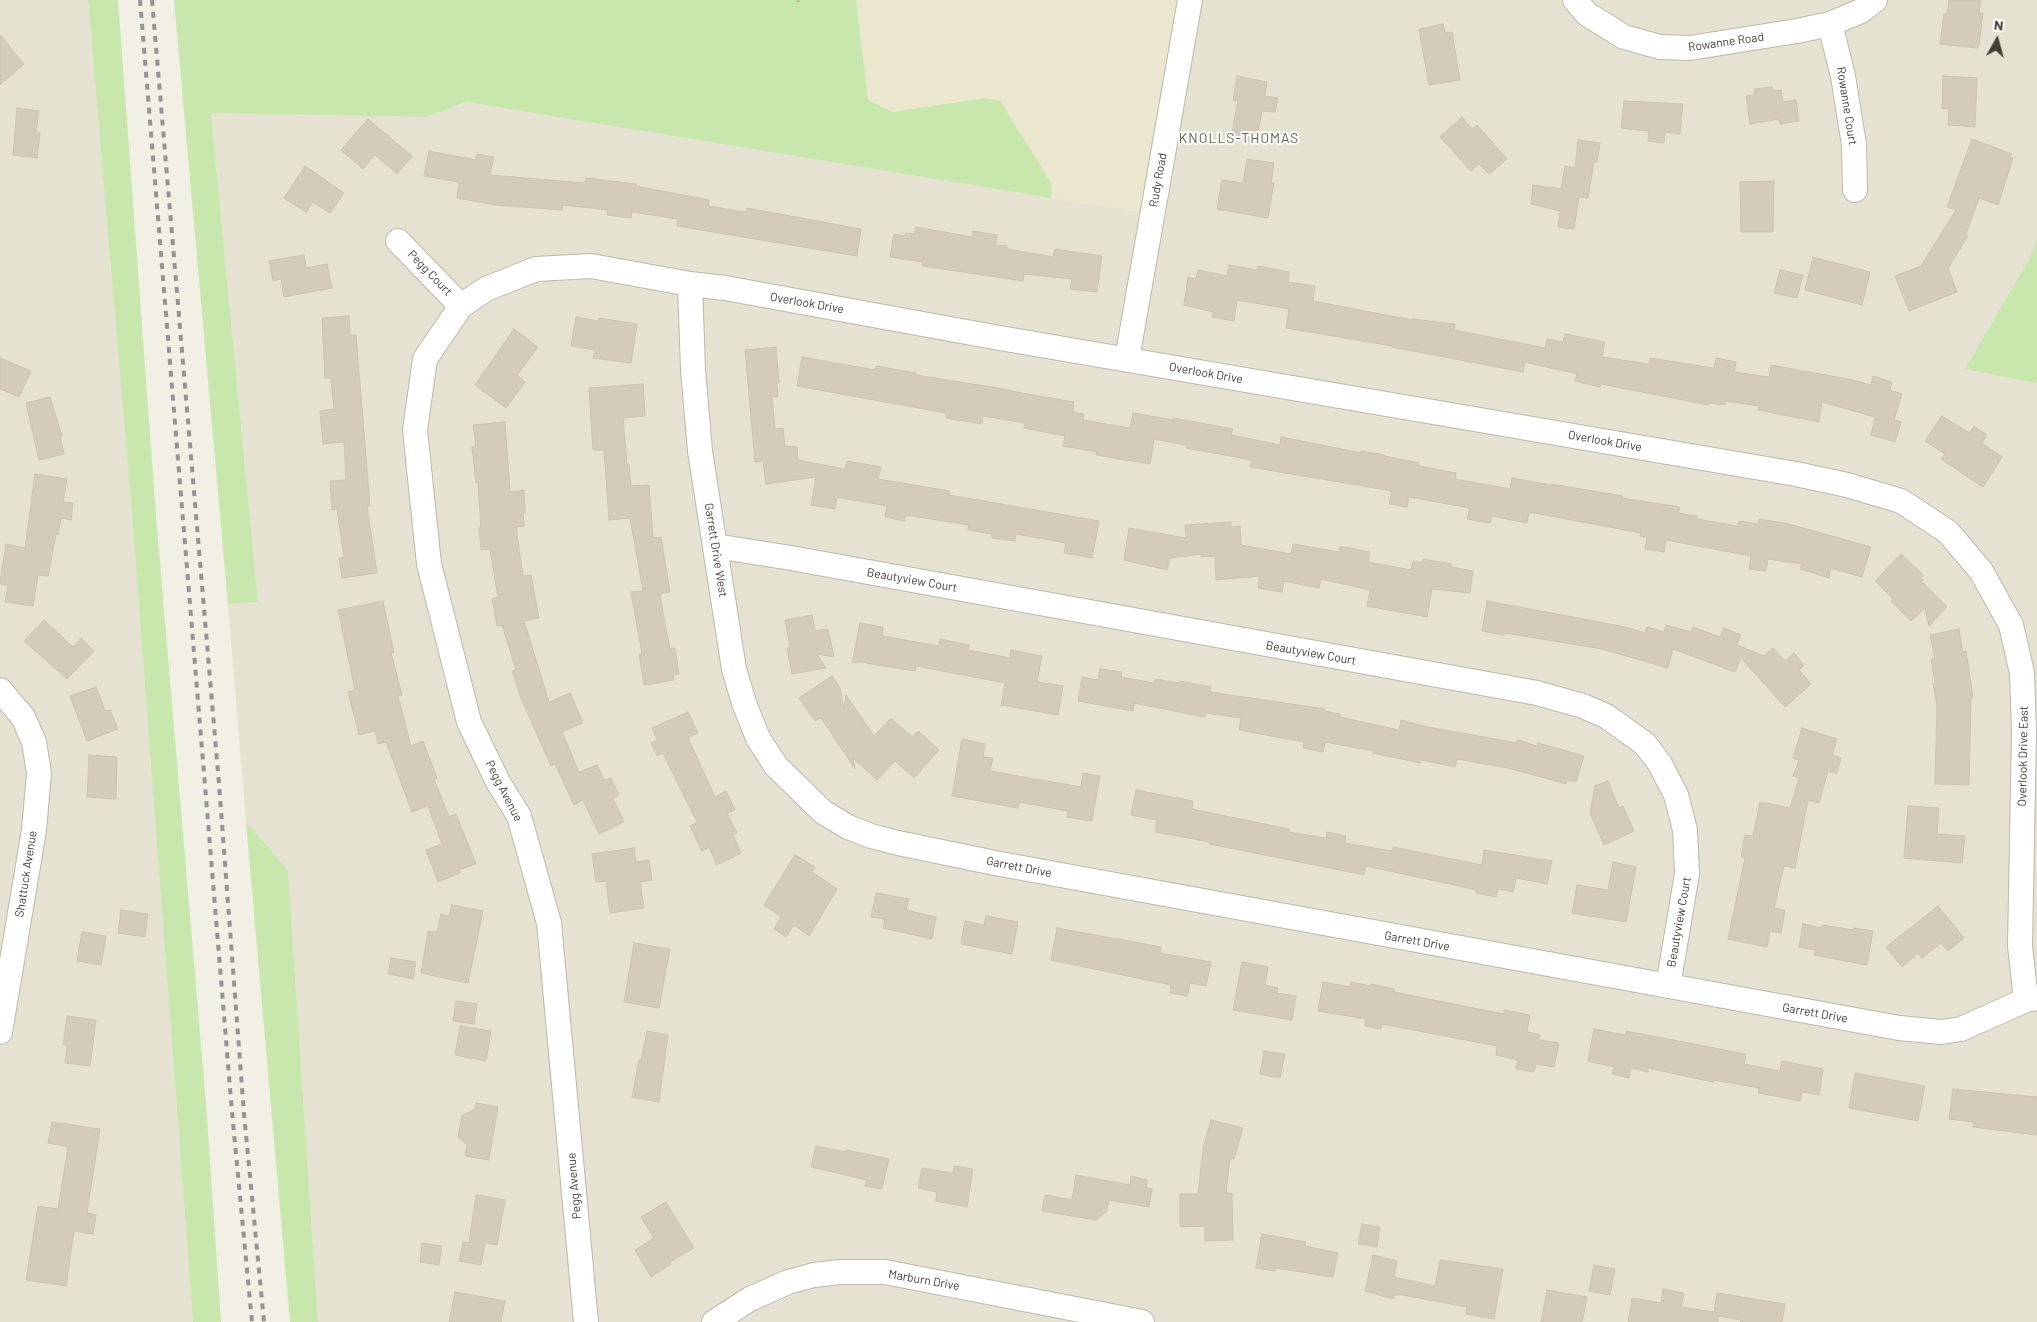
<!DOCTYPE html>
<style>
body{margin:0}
#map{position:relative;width:2037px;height:1322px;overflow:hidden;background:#f2efe4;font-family:Barlow,sans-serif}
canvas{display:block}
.north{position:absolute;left:1972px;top:15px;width:50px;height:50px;-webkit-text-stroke:4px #fff;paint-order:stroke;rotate:7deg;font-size:14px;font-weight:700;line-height:20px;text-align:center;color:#443f34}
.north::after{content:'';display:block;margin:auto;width:18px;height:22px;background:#443f34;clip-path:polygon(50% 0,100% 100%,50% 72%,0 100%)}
</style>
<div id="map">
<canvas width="2037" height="1322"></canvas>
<div class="north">N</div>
</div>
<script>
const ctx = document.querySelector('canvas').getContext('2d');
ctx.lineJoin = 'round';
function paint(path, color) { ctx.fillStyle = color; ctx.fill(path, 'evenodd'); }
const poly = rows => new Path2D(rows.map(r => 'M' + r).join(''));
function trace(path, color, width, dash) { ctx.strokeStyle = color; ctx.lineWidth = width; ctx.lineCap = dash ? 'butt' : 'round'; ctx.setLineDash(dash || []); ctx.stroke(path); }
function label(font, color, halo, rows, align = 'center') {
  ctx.font = font + ' Barlow,sans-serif'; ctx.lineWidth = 4; ctx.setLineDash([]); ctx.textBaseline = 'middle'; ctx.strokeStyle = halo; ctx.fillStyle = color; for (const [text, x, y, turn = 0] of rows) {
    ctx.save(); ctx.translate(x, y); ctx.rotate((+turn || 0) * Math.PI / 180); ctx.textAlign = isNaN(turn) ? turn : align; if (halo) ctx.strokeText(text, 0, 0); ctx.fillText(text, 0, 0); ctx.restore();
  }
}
paint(poly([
 [0,0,88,0,132,515,193,1322,0,1322],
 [1179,0,2037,0,2037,1322,318,1322,288,870,246,822,228,604,258,601,211,113,426,117,467,102,1141,212]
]), '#e6e2d2');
paint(poly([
 [856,0,1179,0,1141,212,1051,198,1051,183,985,98,892,112,868,100]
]), '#ebe6ce');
paint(poly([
 [88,0,118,0,156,516,206,1104,221,1322,193,1322,132,515],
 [174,0,856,0,868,100,892,112,985,98,1000,101,1051,183,1051,198,467,102,426,117,211,113,258,602,228,604],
 [2037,239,2037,383,1965,369,2030,258],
 [246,822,288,870,318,1322,290,1322]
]), '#c7e7ac');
const building = poly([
 [1949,0,1981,0,1979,13,1983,13,1979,45,1977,48,1940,44,1944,14,1947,14,1949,0],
 [1443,24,1445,33,1452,32,1460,80,1429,85,1419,29,1443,24],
 [0,35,24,64,0,85,0,35],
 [1237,76,1267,82,1265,96,1278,98,1275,112,1262,111,1256,143,1231,139,1238,100,1233,100,1237,76],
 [1943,76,1977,78,1975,127,1948,125,1949,109,1942,109,1943,76],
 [1772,87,1773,91,1781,90,1783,102,1796,100,1799,121,1780,124,1779,119,1750,124,1746,96,1754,95,1754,89,1772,87],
 [1624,101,1683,104,1680,134,1665,132,1664,143,1648,141,1649,131,1621,128,1624,101],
 [17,108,39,111,36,132,40,133,37,158,13,155,17,108],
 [1462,117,1472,129,1477,125,1507,159,1489,174,1479,164,1471,171,1440,137,1462,117],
 [368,119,412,156,397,174,375,155,363,169,341,150,368,119],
 [1972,139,2012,154,2010,157,2013,158,1998,205,1979,198,1966,234,1968,236,1948,268,1957,292,1909,311,1895,276,1921,266,1956,210,1947,207,1972,139],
 [1578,140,1600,143,1597,162,1594,162,1588,198,1579,197,1574,229,1558,227,1560,211,1531,204,1533,185,1561,189,1565,166,1575,168,1578,140],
 [429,151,476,160,477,154,494,157,490,175,585,183,586,178,636,184,636,186,709,200,708,206,746,212,747,208,861,229,857,256,677,226,678,219,632,212,631,218,607,215,608,210,563,205,562,210,495,205,457,198,459,182,424,176,429,151],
 [1247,159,1274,163,1271,183,1274,183,1268,218,1217,209,1222,180,1243,183,1247,159],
 [305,166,344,193,330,213,313,202,306,212,284,198,305,166],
 [1774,181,1773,232,1741,232,1740,182,1774,181],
 [916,227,972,237,973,231,997,235,996,245,1007,246,1007,249,1053,257,1055,249,1102,256,1097,292,1070,289,1072,279,1024,274,1023,281,922,266,922,262,890,257,894,234,905,236,906,233,914,234,916,227],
 [304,255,306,268,327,264,332,288,284,297,281,279,273,281,269,261,304,255],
 [1813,257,1870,272,1862,305,1805,290,1813,257],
 [1229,265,1257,270,1258,266,1289,272,1288,282,1315,286,1313,301,1412,320,1413,319,1455,324,1454,330,1545,348,1547,339,1563,342,1565,334,1605,342,1602,357,1649,364,1650,358,1714,368,1716,358,1736,362,1734,372,1769,377,1771,365,1853,380,1871,385,1873,376,1892,382,1890,390,1902,394,1894,420,1901,422,1895,442,1871,435,1875,417,1822,402,1819,422,1758,410,1759,406,1725,401,1725,405,1709,403,1709,405,1601,384,1600,387,1575,381,1577,374,1525,362,1523,372,1392,347,1392,346,1286,328,1289,309,1237,300,1234,321,1212,317,1213,312,1184,305,1188,277,1196,279,1198,270,1227,276,1229,265],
 [1780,270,1803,275,1797,298,1774,293,1780,270],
 [349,316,350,335,356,335,370,506,367,506,377,573,342,578,339,558,344,557,337,509,332,510,330,481,346,480,344,442,323,444,320,411,334,409,331,378,325,378,322,318,349,316],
 [576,317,598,321,599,318,637,324,631,363,593,358,595,350,571,346,576,317],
 [514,329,538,347,517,375,525,382,506,408,475,385,514,329],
 [776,347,779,383,777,383,778,397,772,397,775,429,783,428,785,446,797,447,798,460,845,469,847,461,881,467,878,479,950,491,949,495,1099,521,1092,558,1064,553,1066,543,1016,534,1015,541,992,538,992,534,968,530,969,525,906,515,904,521,885,517,887,506,837,497,835,509,811,505,816,477,766,484,763,461,755,462,745,350,776,347],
 [802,357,875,370,876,366,916,373,916,375,1010,390,1010,391,1074,402,1073,412,1084,414,1083,420,1130,428,1133,413,1173,420,1173,418,1233,429,1231,435,1280,445,1281,437,1361,453,1361,451,1385,455,1385,456,1419,463,1419,466,1456,473,1455,479,1510,489,1512,478,1551,485,1551,484,1623,496,1622,498,1680,507,1678,513,1697,516,1697,519,1737,526,1739,521,1758,524,1759,519,1789,524,1871,547,1862,577,1831,568,1829,578,1800,569,1802,564,1768,559,1766,571,1749,569,1751,556,1666,540,1664,552,1645,549,1647,538,1640,536,1641,533,1529,512,1527,523,1492,516,1490,523,1467,519,1470,508,1409,497,1407,507,1389,504,1392,491,1250,467,1252,460,1186,448,1187,445,1154,439,1150,464,1096,455,1097,452,1063,446,1065,436,1024,428,1025,423,983,416,982,424,946,418,946,413,797,386,802,357],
 [0,358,31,371,19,397,0,389,0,358],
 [643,384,645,416,623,418,627,464,629,464,631,486,649,485,653,538,661,537,670,592,660,594,666,629,670,649,675,648,679,674,673,675,674,680,644,685,639,654,642,654,631,592,643,591,640,574,630,518,609,520,604,450,593,450,589,388,643,384],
 [50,397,62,436,60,436,64,454,39,460,26,403,50,397],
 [1942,416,1969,433,1974,426,1987,435,1982,443,2002,457,1983,487,1941,459,1945,454,1925,441,1942,416],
 [505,422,510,492,524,490,525,513,523,513,524,526,516,527,523,576,531,575,539,618,524,621,549,702,570,693,583,723,562,732,579,772,597,765,604,780,611,778,619,795,613,798,624,822,599,834,583,800,574,805,555,764,551,766,520,696,512,671,516,670,502,625,497,626,492,599,498,597,490,549,481,550,479,528,481,528,478,483,476,483,472,447,476,446,473,425,505,422],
 [35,474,67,479,63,502,73,503,71,520,61,518,58,535,56,535,48,576,38,575,33,606,5,602,8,585,0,584,0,582,6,544,25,548,35,474],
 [1231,522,1231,527,1240,526,1241,545,1291,554,1293,544,1339,552,1340,546,1370,552,1368,562,1411,570,1413,561,1422,563,1423,559,1451,564,1451,567,1473,571,1470,593,1432,589,1427,617,1367,606,1370,590,1321,579,1319,588,1284,581,1282,592,1258,588,1260,576,1216,580,1215,556,1201,557,1201,554,1170,558,1167,570,1124,560,1129,528,1186,538,1185,525,1231,522],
 [1901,554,1923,575,1921,578,1923,580,1921,581,1947,607,1929,626,1925,608,1911,621,1891,601,1893,599,1875,581,1901,554],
 [383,601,394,653,391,653,402,695,398,696,411,746,423,741,437,778,434,779,449,817,456,814,476,864,459,870,460,873,438,882,426,850,442,844,428,806,412,812,386,742,378,744,375,731,359,735,348,692,355,690,338,610,383,601],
 [1487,601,1621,626,1645,633,1647,627,1664,632,1666,625,1691,632,1693,627,1720,637,1724,628,1741,635,1737,645,1764,656,1773,648,1785,661,1794,653,1804,665,1799,670,1811,684,1785,707,1741,658,1735,672,1673,649,1668,668,1602,649,1505,633,1504,635,1482,631,1487,601],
 [812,615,815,631,828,629,834,657,817,654,826,668,792,674,787,648,790,647,785,620,812,615],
 [44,620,73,647,81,638,94,651,67,679,24,641,44,620],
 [860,623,883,627,882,636,939,646,940,639,969,645,968,650,1010,658,1011,650,1042,656,1037,682,1063,686,1058,715,1001,705,1005,683,916,666,915,671,860,662,852,663,860,623],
 [1959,629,1963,652,1966,651,1973,697,1971,697,1969,785,1935,784,1937,706,1933,684,1935,683,1931,659,1935,658,1930,635,1959,629],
 [1100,669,1122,672,1121,677,1154,683,1155,679,1179,683,1179,681,1211,687,1210,692,1325,709,1324,711,1340,714,1340,717,1399,730,1401,720,1428,727,1517,743,1518,740,1537,746,1538,743,1584,756,1576,782,1567,780,1566,784,1508,768,1457,759,1455,767,1421,760,1420,763,1373,753,1374,751,1325,742,1323,752,1303,748,1304,742,1239,730,1241,718,1206,713,1205,717,1134,703,1133,711,1078,701,1082,677,1098,680,1100,669],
 [832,676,840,688,844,709,846,695,874,736,891,718,912,737,918,731,939,750,914,778,895,761,877,780,853,758,855,769,821,718,815,721,799,698,832,676],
 [96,687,105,711,110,710,118,729,87,741,70,696,96,687],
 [688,712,698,733,688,738,715,797,726,791,735,810,727,813,737,833,733,835,741,853,717,865,709,847,702,851,690,826,697,822,679,786,663,753,657,756,651,743,657,740,652,728,688,712],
 [1802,728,1837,739,1832,755,1841,758,1836,774,1828,771,1819,803,1808,800,1795,868,1784,866,1774,908,1785,910,1781,933,1770,931,1767,947,1728,939,1745,858,1741,857,1745,835,1753,836,1760,802,1790,808,1799,778,1793,776,1799,760,1793,758,1802,728],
 [962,739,985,744,983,757,993,758,990,771,1081,787,1083,773,1100,776,1092,821,1067,817,1068,811,1019,802,1018,808,952,796,962,739],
 [89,755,117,757,116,799,87,797,89,755],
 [1608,781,1619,808,1623,806,1634,831,1604,845,1590,813,1595,786,1608,781],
 [1136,790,1193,801,1192,809,1289,829,1289,832,1326,838,1327,832,1346,836,1345,843,1392,851,1393,847,1482,865,1484,850,1552,861,1547,884,1516,878,1513,892,1498,889,1496,897,1476,893,1477,890,1366,866,1364,875,1209,844,1210,842,1155,832,1157,820,1131,815,1136,790],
 [1908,806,1939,808,1937,834,1965,836,1962,863,1904,858,1908,806],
 [634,848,636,862,649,860,652,880,640,882,644,908,610,913,606,881,596,882,592,854,634,848],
 [795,855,815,867,812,872,837,889,809,936,794,925,786,937,774,929,781,917,764,905,795,855],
 [1613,862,1636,867,1626,922,1572,913,1577,885,1608,890,1613,862],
 [876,893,909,899,906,910,936,917,932,939,883,928,885,919,871,917,876,893],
 [452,905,483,911,468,983,421,973,428,931,437,932,441,914,449,916,452,905],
 [1938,906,1964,938,1948,951,1941,943,1922,958,1918,953,1902,967,1886,947,1938,906],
 [121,910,148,914,145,937,118,933,121,910],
 [986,916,1018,922,1012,954,961,944,965,921,984,925,986,916],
 [1803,924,1822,928,1822,925,1854,930,1854,928,1873,931,1867,965,1814,955,1815,950,1799,947,1803,924],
 [1057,928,1161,947,1160,953,1211,962,1206,986,1190,983,1187,996,1170,993,1171,985,1051,960,1057,928],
 [82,932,106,936,101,965,77,961,82,932],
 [634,943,670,949,659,1008,624,1002,634,943],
 [391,958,416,962,413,979,388,974,391,958],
 [1242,962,1268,967,1265,985,1278,988,1277,993,1296,996,1292,1020,1233,1010,1242,962],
 [1323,982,1350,987,1351,982,1371,986,1371,984,1394,989,1394,992,1504,1014,1504,1010,1530,1015,1527,1032,1540,1035,1539,1040,1559,1043,1554,1067,1536,1064,1534,1072,1516,1069,1518,1060,1496,1055,1497,1046,1382,1024,1381,1029,1365,1026,1366,1019,1318,1011,1323,982],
 [456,1001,477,1004,474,1024,453,1021,456,1001],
 [67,1016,96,1020,90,1066,65,1063,67,1045,63,1045,67,1016],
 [460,1026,491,1031,486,1061,455,1055,460,1026],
 [1594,1029,1625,1035,1626,1031,1746,1054,1744,1064,1780,1071,1782,1061,1823,1069,1819,1095,1802,1092,1800,1101,1758,1093,1759,1088,1714,1080,1713,1082,1648,1068,1648,1072,1631,1068,1629,1078,1612,1074,1614,1067,1588,1061,1594,1029],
 [647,1031,668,1035,659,1102,632,1097,639,1060,641,1060,647,1031],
 [1264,1051,1285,1054,1280,1078,1260,1074,1264,1051],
 [1855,1073,1925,1086,1918,1121,1849,1108,1855,1073],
 [1953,1089,2037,1097,2037,1135,1973,1127,1974,1122,1949,1119,1953,1089],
 [476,1103,498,1107,489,1160,465,1156,467,1145,458,1137,462,1116,475,1109,476,1103],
 [1211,1120,1243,1128,1234,1159,1230,1159,1226,1193,1232,1193,1233,1240,1205,1241,1205,1226,1180,1227,1180,1194,1198,1194,1203,1149,1211,1120],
 [52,1122,100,1129,87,1213,96,1215,93,1234,74,1231,66,1286,26,1280,38,1206,58,1209,68,1147,48,1143,52,1122],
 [816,1146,845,1152,846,1150,889,1159,882,1189,865,1186,867,1180,811,1167,816,1146],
 [954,1166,973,1169,967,1207,936,1201,937,1192,918,1188,922,1168,953,1173,954,1166],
 [1076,1175,1130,1185,1131,1176,1147,1180,1146,1188,1152,1189,1149,1207,1109,1200,1107,1211,1096,1220,1042,1211,1045,1195,1072,1200,1076,1175],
 [476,1195,505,1200,497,1245,485,1243,481,1265,459,1261,463,1242,469,1243,476,1195],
 [666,1202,694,1248,670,1262,671,1264,651,1277,635,1250,654,1238,641,1217,666,1202],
 [1362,1224,1380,1227,1377,1247,1358,1244,1362,1224],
 [1262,1234,1306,1242,1305,1246,1338,1253,1333,1277,1276,1268,1275,1271,1256,1268,1262,1234],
 [422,1243,442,1246,439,1265,420,1262,422,1243],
 [1373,1255,1397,1261,1394,1277,1435,1286,1440,1260,1503,1269,1494,1319,1466,1314,1467,1307,1403,1295,1394,1295,1394,1299,1365,1291,1373,1255],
 [1594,1265,1615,1269,1610,1295,1589,1291,1594,1265],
 [1663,1289,1684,1293,1681,1307,1714,1312,1717,1293,1785,1304,1782,1322,1740,1322,1741,1320,1718,1316,1718,1322,1628,1322,1632,1298,1661,1303,1663,1289],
 [1547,1290,1587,1297,1582,1322,1541,1322,1547,1290],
 [455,1292,505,1301,501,1322,449,1322,455,1292]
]);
paint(building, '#d4ccba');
trace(building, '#cec4ad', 1);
const minor = poly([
 [1575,0,1587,14,1624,37,1660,47,1690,48,1797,31,1830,24,1861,11,1875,0],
 [1830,24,1843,76,1854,145,1855,190],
 [398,241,461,306],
 [690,284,693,370,700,451,734,669,744,703,758,738,776,766,823,812,848,827,871,836,898,843,995,863,1899,1028,1941,1032,1961,1029,2026,1000,2037,998],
 [1127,359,1190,0],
 [715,546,791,558,1537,693,1583,706,1606,716,1645,744,1660,764,1676,795,1685,830,1687,874,1668,986],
 [0,690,23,717,34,742,39,773,34,830,0,1032],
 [586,1322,549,923,519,816,498,782,469,722,429,564,415,430,425,359,461,306,486,289,536,269,591,266,690,284,725,288,994,337,1796,474,1847,485,1901,501,1948,532,1981,571,2011,625,2022,673,2024,731,2020,946,2026,1000],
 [714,1322,750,1299,788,1282,814,1275,840,1272,885,1272,1142,1322]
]);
trace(minor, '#bdb8a7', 26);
trace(poly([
 [798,0,798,2]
]), '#bfb598', 3, [2.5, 2.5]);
trace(minor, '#fff', 24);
trace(poly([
 [140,0,232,1112,252,1322],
 [152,0,219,784,244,1114,264,1322]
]), '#949494', 4, [6, 6]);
label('12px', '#443f34', '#fff', [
 ["Rowanne Road",1726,42,-8],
 ["Rowanne Court",1847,106,81],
 ["Rudy Road",1158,180,-80],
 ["Pegg Court",430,273,46],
 ["Overlook Drive",807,303,10],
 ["Overlook Drive",1206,373,10],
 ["Overlook Drive",1605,441,10],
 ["Garrett Drive West",716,550,81],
 ["Beautyview Court",912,580,10],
 ["Beautyview Court",1311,653,10],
 ["Overlook Drive East",2023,756,-89],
 ["Pegg Avenue",504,791,63],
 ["Garrett Drive",1019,867,11],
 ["Shattuck Avenue",26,874,-81],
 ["Beautyview Court",1679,922,-80],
 ["Garrett Drive",1417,941,10],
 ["Garrett Drive",1815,1013,10],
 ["Pegg Avenue",574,1186,-95],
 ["Marburn Drive",924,1280,10]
]);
ctx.letterSpacing = '1px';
label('14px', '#675e4b', '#fff', [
 ["KNOLLS-THOMAS",1239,138]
]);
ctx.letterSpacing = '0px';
</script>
